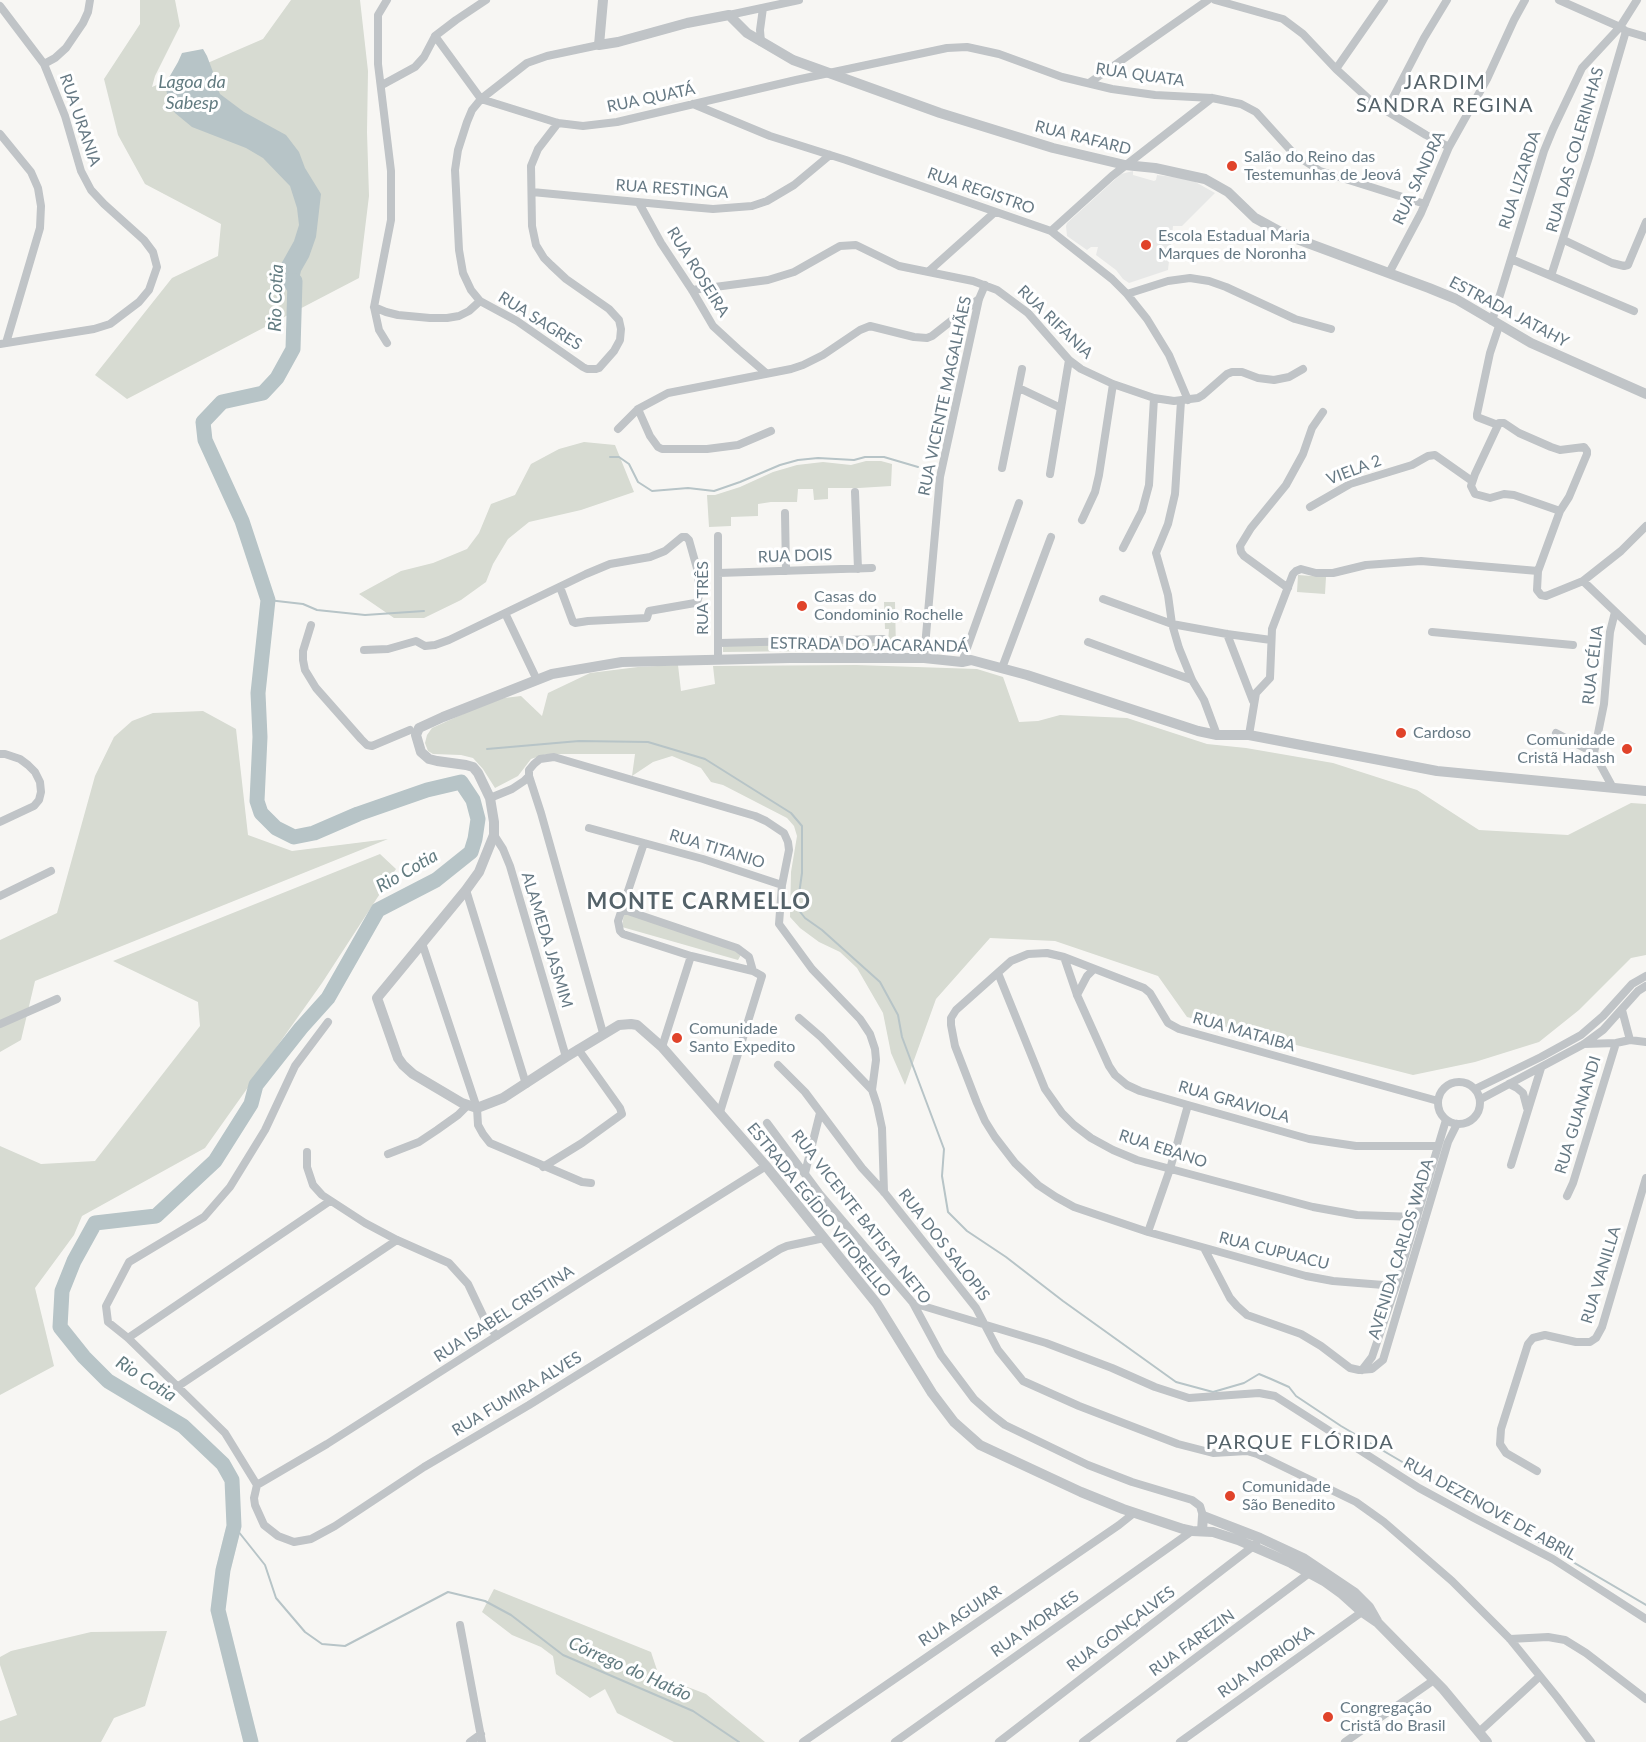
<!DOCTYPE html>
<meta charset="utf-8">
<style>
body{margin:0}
canvas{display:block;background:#f7f6f3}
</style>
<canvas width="1646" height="1742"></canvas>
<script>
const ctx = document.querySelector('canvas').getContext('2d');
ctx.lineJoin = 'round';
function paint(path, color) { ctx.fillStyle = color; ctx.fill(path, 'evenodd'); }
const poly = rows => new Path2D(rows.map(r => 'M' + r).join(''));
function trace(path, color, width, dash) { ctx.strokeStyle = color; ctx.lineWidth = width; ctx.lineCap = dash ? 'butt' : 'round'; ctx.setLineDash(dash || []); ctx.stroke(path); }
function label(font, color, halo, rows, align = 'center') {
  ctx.font = font + ' Lato,sans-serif'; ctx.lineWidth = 6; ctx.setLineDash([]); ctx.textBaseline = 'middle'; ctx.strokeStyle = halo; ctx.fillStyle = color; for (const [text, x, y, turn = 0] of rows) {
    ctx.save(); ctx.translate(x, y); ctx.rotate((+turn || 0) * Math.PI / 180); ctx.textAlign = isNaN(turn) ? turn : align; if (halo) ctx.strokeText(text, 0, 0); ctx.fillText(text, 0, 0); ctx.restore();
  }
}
paint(poly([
 [1133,171,1133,175,1154,181,1156,180,1157,175,1190,179,1215,193,1182,226,1173,226,1168,270,1129,283,1123,279,1116,270,1096,255,1098,247,1091,247,1087,250,1067,236,1066,226,1067,223,1121,174]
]), '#e7e8e7');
paint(poly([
 [140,0,175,0,180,26,155,76,152,87,263,39,291,0,360,0,368,71,367,132,369,196,359,278,127,399,95,375,172,278,218,256,221,224,145,184,118,135,104,79,140,24],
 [584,442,615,445,634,492,581,510,529,522,508,539,493,564,486,582,461,600,424,618,394,618,359,594,401,571,433,563,467,549,479,533,491,504,515,495,531,464,559,449],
 [866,461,881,461,892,464,891,486,859,488,828,488,828,499,814,500,813,489,798,489,797,502,771,502,758,504,758,516,731,517,731,526,709,527,707,495,715,495,740,487,773,472,797,465,823,462,851,465],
 [1298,575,1326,577,1325,594,1297,592],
 [884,602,895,602,896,650,723,652,723,646,888,642,889,629,885,629],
 [678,665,681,691,715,684,713,666,856,665,977,669,1003,677,1019,722,1038,721,1060,715,1127,718,1207,744,1246,748,1333,763,1417,790,1479,830,1568,835,1631,803,1646,804,1646,955,1631,958,1579,1010,1539,1042,1475,1062,1413,1075,1187,1017,1158,976,1055,941,990,938,936,999,905,1085,891,1053,883,1013,857,968,840,952,819,942,800,928,790,917,791,872,797,836,794,826,787,818,723,785,711,782,701,768,672,756,653,762,632,776,635,754,546,754,531,759,518,776,495,788,483,769,473,758,461,755,433,754,428,751,425,743,427,735,432,728,496,699,521,696,542,716,548,693,590,673,638,667],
 [203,711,236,729,248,835,292,851,388,839,35,981,21,1040,0,1052,0,940,57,913,95,776,114,737,132,721,153,713],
 [380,854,396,869,322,983,205,1148,82,1216,74,1235,35,1288,54,1366,0,1395,0,1146,41,1164,95,1161,200,1026,198,1002,113,961],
 [624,913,742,953,738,960,622,927],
 [494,1589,651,1652,659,1676,706,1694,765,1742,674,1742,617,1713,605,1689,590,1698,556,1674,553,1656,541,1647,512,1635,482,1612],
 [167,1631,145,1706,114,1718,101,1742,0,1742,0,1721,17,1715,0,1665,0,1657,11,1651,91,1632]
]), '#d7dbd2');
paint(poly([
 [203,49,207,56,213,72,212,76,220,94,244,112,286,135,299,152,305,168,321,194,316,237,309,257,301,271,294,300,280,281,280,266,294,241,299,225,297,208,290,186,263,158,246,148,192,127,175,113,169,103,166,89,167,81,178,62,182,53]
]), '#b7c4c7');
trace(poly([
 [610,457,619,457,629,464,638,482,652,491,688,488,714,491,740,482,780,465,798,460,818,458,854,460,865,457,884,457,918,467],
 [268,600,303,604,317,610,365,615,424,611],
 [487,749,579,741,648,742,705,759,791,813,802,826,802,873,797,908,805,918,822,930,880,982,898,1015,902,1037,944,1149,942,1176,948,1212,967,1231,1006,1257,1063,1301,1176,1382,1213,1392,1244,1383,1259,1374,1271,1379,1289,1387,1296,1396,1341,1426,1646,1605],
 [234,1526,265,1565,276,1598,305,1632,322,1644,345,1646,448,1592,485,1601,511,1615,563,1655,693,1711,739,1742]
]), '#b7c4c7', 2);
trace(poly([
 [251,1742,218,1610,223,1570,234,1526,232,1480,223,1464,183,1426,108,1381,84,1357,60,1327,62,1291,74,1261,95,1223,156,1216,215,1161,251,1104,256,1085,301,1028,328,998,378,910,436,880,471,852,475,839,478,819,473,800,461,782,427,790,358,814,314,833,294,837,276,828,261,813,257,801,260,737,258,693,268,600,242,521,205,440,203,422,222,402,263,393,277,378,293,349,295,281]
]), '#b7c4c7', 15);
trace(poly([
 [1215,0,1283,19,1303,34,1336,69,1372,102,1426,135,1449,147],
 [1559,0,1620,27,1626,31,1646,37],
 [0,6,44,64,65,116,81,171,91,190,104,204,144,240,153,252,157,267,149,290,139,302,110,324,94,329,0,344],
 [729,15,799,0],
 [435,36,481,99,558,123,583,126,617,122,796,80,947,48,967,47,999,54,1062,77,1112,89,1155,95,1212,98,1241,104,1256,112,1294,154,1320,171,1425,204],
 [761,42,760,30,763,8],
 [44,64,55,58,66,48,83,23,88,12,90,0],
 [1336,69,1384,0],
 [1089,83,1208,0],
 [382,85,415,67,424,57,435,36,456,20,486,0],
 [693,104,770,136,846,160,1051,231,1112,279,1127,294,1147,319,1169,355,1188,400],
 [1386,111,1424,38,1447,0],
 [558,123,538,149,531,166,532,226,536,245,544,258,551,265,566,279,609,309,619,320,621,329,620,340,614,351,599,368,596,369,587,369,583,367,517,321,480,301,471,290,463,273,459,250,455,170,458,150,467,122,472,110,481,99,527,63,547,56,599,45],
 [0,134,31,172,38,188,41,206,40,228,6,343],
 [532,192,690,207,713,209,752,206,767,201,794,185,830,155],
 [639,203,661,243,692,290,713,326,738,349,766,373],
 [1051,231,1112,176,1212,98],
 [1564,240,1612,263,1624,266,1628,265,1630,260,1646,222],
 [1511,259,1634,311],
 [929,271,995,212],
 [1389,273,1421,213,1449,147,1487,79,1514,20,1525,0],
 [1551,276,1590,154,1626,31],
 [692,290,768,280,794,272,840,246,856,245,899,266,973,281,997,290,1028,313,1069,360,1081,369,1113,384,1154,398,1174,401,1198,398,1203,395,1227,374,1232,372,1242,372,1258,378,1274,380,1289,377,1303,369],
 [1127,294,1168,281,1190,278,1209,281,1226,287,1295,319,1331,329],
 [374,307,386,312,398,315,430,318,447,318,459,316,469,311,480,301],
 [1492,321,1544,151,1553,129,1582,68,1620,27,1637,0],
 [387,343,379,330,374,307,391,220,391,171,378,64,378,15,387,0],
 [1019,388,1061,408],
 [1181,401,1175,494,1168,524,1156,553,1168,595,1172,624,1179,648,1192,680,1204,700,1217,735],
 [638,409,650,436,658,447,662,449,707,449,738,445,771,431],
 [1498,425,1477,417,1477,414,1490,353,1499,326],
 [618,429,638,409,668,393,791,369,803,365,823,355,860,330,870,326,914,337,927,338,932,336,979,299],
 [1002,468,1022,369],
 [1050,474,1069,360],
 [855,492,858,569],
 [1310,507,1350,484,1412,465,1428,456,1435,455,1472,481],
 [1560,511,1514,495,1504,494,1490,498,1475,494,1471,486,1475,474,1499,423,1504,423,1519,433,1551,447,1560,450,1584,447,1587,451,1587,454,1569,497,1560,511,1538,571,1537,590,1541,595,1546,596,1583,581,1621,551,1646,526],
 [785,513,786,571],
 [1082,520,1095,492,1099,475,1113,384],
 [1123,548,1142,511,1149,485,1154,398],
 [718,573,872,568],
 [1583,581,1646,641],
 [1288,588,1244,556,1241,552,1240,546,1251,528,1286,485,1303,454,1312,428,1323,412],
 [1103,599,1172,624,1227,634,1271,640],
 [505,613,537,680],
 [311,625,303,651,303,660,305,670,316,688,361,739,367,745,372,746,410,730],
 [1432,632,1573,645],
 [1227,634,1253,701],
 [1088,642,1192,680],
 [719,643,883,639],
 [364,650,388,649,416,641,425,646,435,645,449,640,586,574,610,564,650,557,665,551,682,537,686,537,689,540,698,572,699,596,697,602,695,603,649,611,647,618,588,621,575,623,573,622,560,587],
 [924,658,940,477,979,299,985,285],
 [718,659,718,536],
 [962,662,1019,503],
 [1002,668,1051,537],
 [1556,733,1594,753],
 [1249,735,1256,693,1270,678,1272,629,1293,574,1296,571,1301,569,1316,573,1333,573,1366,565,1421,561,1538,571],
 [0,754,5,754,20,759,28,765,35,772,40,782,41,792,39,800,34,806,0,822],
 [529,776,541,813,603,1033],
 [1613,788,1594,753,1604,704,1610,632,1615,612],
 [490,798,512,789,524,781,529,776,529,770,534,764,540,759,554,757,755,816,766,821,784,833,788,842,789,850,782,885,779,924,812,969,860,1019,870,1034,875,1049,876,1060,872,1090,877,1105,882,1128,884,1192],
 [589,828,703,859,782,885],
 [494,835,503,849,510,866,566,1057],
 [644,843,618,921,620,931,623,934,691,956,753,971,762,976,720,1112],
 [466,890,526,1084],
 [0,896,51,871],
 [622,909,737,948,749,957,753,971],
 [422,943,477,1108,478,1125,483,1134,490,1143,568,1176,582,1182,591,1183],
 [1064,957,1077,995,1109,1066,1115,1075,1127,1085,1140,1091,1188,1105,1309,1139,1356,1146,1438,1146],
 [998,973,1045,1089,1062,1113,1074,1125,1091,1138,1113,1150,1137,1160,1313,1207,1357,1215,1417,1217],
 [1077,995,1087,976,1094,969],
 [1622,1010,1630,1040],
 [799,1018,821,1037,872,1090],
 [0,1024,57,999],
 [1584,1044,1616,1043,1630,1040,1646,1042],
 [662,1047,691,956],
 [778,1065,805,1092,862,1168,884,1192,976,1308,998,1350,1023,1381,1079,1406,1178,1444,1213,1453,1247,1451,1257,1454,1356,1502,1384,1522,1452,1581,1510,1639,1557,1697,1591,1742],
 '1438 1103a21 21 0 1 1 42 0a21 21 0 1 1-42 0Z',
 [1509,1084,1517,1088,1523,1093,1527,1108],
 [1475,1089,1541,1057,1581,1035,1603,1016,1632,984,1646,976],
 [1481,1099,1584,1044,1603,1030,1638,991,1646,986],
 [767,1123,819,1193,913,1303,941,1355,974,1399,992,1415,1005,1425,1088,1465,1132,1482,1192,1500,1200,1506,1203,1516],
 [307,1152,307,1167,313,1185,322,1195,365,1223,397,1240,449,1263,468,1284,487,1324,497,1336],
 [388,1154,419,1142,437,1130,458,1115,468,1105],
 [1511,1165,1541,1068],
 [543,1167,582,1143,622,1114,620,1108,578,1049],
 [805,1173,820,1113],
 [1567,1196,1573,1183,1616,1043],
 [1148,1232,1170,1169,1188,1105],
 [1204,1248,1230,1298,1237,1306,1247,1315,1301,1334,1321,1346,1350,1368,1359,1370,1372,1369,1383,1360,1448,1142,1457,1124],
 [1396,1286,1333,1281,1306,1276,1148,1232,1074,1207,1056,1197,1038,1185,1015,1163,995,1137,985,1121,977,1103,955,1046,951,1025,951,1018,956,1010,1011,961,1028,954,1047,953,1064,957,1144,988,1150,993,1168,1023,1179,1029,1438,1101],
 [913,1303,1046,1343,1112,1368,1155,1387,1189,1398,1259,1393,1275,1396,1419,1488,1474,1518,1553,1559,1646,1619],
 [128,1338,330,1201],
 [1362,1370,1372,1357,1396,1286,1446,1120],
 [177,1387,397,1240],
 [1537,1471,1506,1453,1500,1444,1501,1429,1528,1344,1533,1338,1545,1335,1576,1342,1590,1342,1596,1338,1602,1327,1646,1178],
 [257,1485,254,1498,255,1505,264,1525,278,1536,294,1542,311,1539,335,1526,424,1467,529,1405,780,1249,787,1246,824,1238],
 [257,1485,225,1433,128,1338,108,1322,106,1306,129,1262,204,1217,230,1187,265,1130,295,1066,328,1022],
 [257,1485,327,1444,586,1279,766,1166],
 [460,1625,482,1742],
 [1510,1639,1548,1637,1565,1640,1586,1653,1646,1699],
 [1479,1732,1540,1676],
 [470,1742,481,1734],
 [803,1742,1119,1525,1134,1513],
 [895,1742,1192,1531],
 [999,1742,1256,1544],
 [1083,1742,1312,1571],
 [1180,1742,1366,1609],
 [1345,1742,1434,1680]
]), '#c0c4c7', 8);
trace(poly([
 [603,0,599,45,618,42,687,23,729,15,747,33,793,60,940,113,1053,148,1125,165,1155,168,1205,179,1228,192,1255,218,1286,235,1429,288,1456,299,1531,343,1646,394],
 [1202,1531,1203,1516,1260,1538,1303,1558,1355,1593,1369,1607,1377,1621],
 [1487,1742,1443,1689,1378,1623,1362,1612,1342,1594,1324,1581,1291,1563,1238,1540,1213,1532,1192,1531,1183,1529,1123,1509,1081,1492,980,1445,954,1422,932,1393,877,1304,766,1166,662,1047,637,1025,631,1024,619,1025,566,1057,503,1098,477,1108,462,1103,413,1074,403,1065,398,1058,377,998,466,890,479,872,494,835,494,822,490,798,478,773,473,767,466,765,437,761,429,759,421,752,416,735,419,728,443,717,552,674,622,662,790,658,924,658,962,662,971,660,1027,675,1198,731,1217,735,1249,735,1437,771,1646,791]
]), '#c0c4c7', 10);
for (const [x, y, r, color] of [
 [1232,166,6,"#e0432a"],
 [1146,245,6,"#e0432a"],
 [802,606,6,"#e0432a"],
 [1401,733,6,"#e0432a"],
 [1627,749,6,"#e0432a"],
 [677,1038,6,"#e0432a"],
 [1230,1496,6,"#e0432a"],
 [1328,1717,6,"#e0432a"]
]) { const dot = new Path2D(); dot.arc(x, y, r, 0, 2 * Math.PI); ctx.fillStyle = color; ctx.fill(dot); trace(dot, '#fff', 2); }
label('16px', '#667984', '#fff', [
 ["RUA QUATA",1140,75,8],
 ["RUA QUATÁ",651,98,-12],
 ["RUA URANIA",80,120,71],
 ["RUA RAFARD",1083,138,14],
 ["RUA DAS COLERINHAS",1575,150,-74],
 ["RUA SANDRA",1419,178,-65],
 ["RUA LIZARDA",1520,180,-72],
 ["RUA RESTINGA",672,189,4],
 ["RUA REGISTRO",981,191,19],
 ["RUA ROSEIRA",698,272,58],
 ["ESTRADA JATAHY",1509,312,28],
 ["RUA SAGRES",540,321,32],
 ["RUA RIFANIA",1055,322,44],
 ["RUA VICENTE MAGALHÃES",945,396,-78],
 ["VIELA 2",1354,470,-21],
 ["RUA DOIS",795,556,-2],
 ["RUA TRÊS",703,598,-90],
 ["ESTRADA DO JACARANDÁ",869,645,1],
 ["RUA CÉLIA",1593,665,-83],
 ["RUA TITANIO",717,849,17],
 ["ALAMEDA JASMIM",547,940,73],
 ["RUA MATAIBA",1244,1032,16],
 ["RUA GRAVIOLA",1234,1102,16],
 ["RUA GUANANDI",1578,1115,-73],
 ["RUA EBANO",1163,1149,18],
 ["ESTRADA EGÍDIO VITORELLO",819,1210,51],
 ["RUA VICENTE BATISTA NETO",861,1217,52],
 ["RUA DOS SALOPIS",944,1245,52],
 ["AVENIDA CARLOS WADA",1401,1249,-73],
 ["RUA CUPUACU",1274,1251,14],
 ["RUA VANILLA",1601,1275,-73],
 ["RUA ISABEL CRISTINA",504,1314,-33],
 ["RUA FUMIRA ALVES",517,1394,-31],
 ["RUA DEZENOVE DE ABRIL",1490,1509,29],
 ["RUA AGUIAR",960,1616,-34],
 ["RUA MORAES",1035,1624,-35],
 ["RUA GONÇALVES",1121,1629,-37],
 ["RUA FAREZIN",1192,1643,-36],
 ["RUA MORIOKA",1266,1662,-35]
]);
label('16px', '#667984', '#fff', [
 ["Salão do Reino das",1244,157],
 ["Testemunhas de Jeová",1244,175],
 ["Escola Estadual Maria",1158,236],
 ["Marques de Noronha",1158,254],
 ["Casas do",814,597],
 ["Condominio Rochelle",814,615],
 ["Cardoso",1413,733],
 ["Comunidade",1615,740,"right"],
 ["Cristã Hadash",1615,758,"right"],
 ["Comunidade",689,1029],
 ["Santo Expedito",689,1047],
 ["Comunidade",1242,1487],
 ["São Benedito",1242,1505],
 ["Congregação",1340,1708],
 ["Cristã do Brasil",1340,1726]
], 'left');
label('italic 18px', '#627b80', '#fff', [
 ["Lagoa da",192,82],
 ["Sabesp",192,103],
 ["Rio Cotia",276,298,-88],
 ["Rio Cotia",407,871,-30],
 ["Rio Cotia",146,1379,33],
 ["Córrego do Hatão",630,1669,24]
]);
ctx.letterSpacing = '1.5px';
label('20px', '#546269', '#fff', [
 ["JARDIM",1445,83],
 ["SANDRA REGINA",1445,106],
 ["PARQUE FLÓRIDA",1300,1443]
]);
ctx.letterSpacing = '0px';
ctx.letterSpacing = '1.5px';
label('bold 22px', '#546269', '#fff', [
 ["MONTE CARMELLO",699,902]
]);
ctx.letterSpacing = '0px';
</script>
